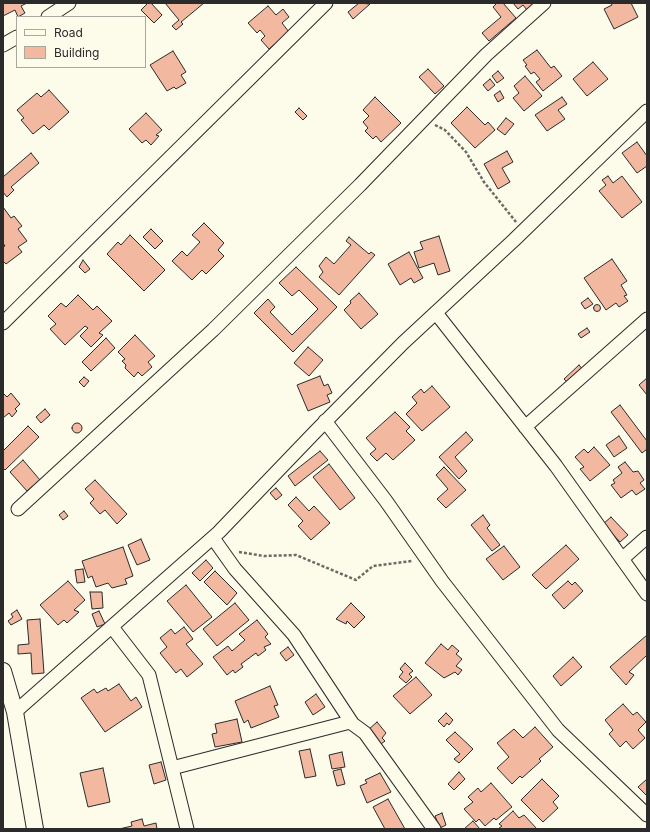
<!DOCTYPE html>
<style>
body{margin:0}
#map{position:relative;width:650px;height:832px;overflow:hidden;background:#fdfbea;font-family:Inter,sans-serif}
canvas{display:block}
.frame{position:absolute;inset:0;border:4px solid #2b2b2b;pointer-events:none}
.legend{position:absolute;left:16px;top:16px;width:130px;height:52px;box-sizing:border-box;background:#fdfbea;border:1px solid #a9a89e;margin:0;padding:5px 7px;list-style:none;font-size:12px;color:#2b2b2b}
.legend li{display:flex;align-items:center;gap:8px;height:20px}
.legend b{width:20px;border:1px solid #a9a89e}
</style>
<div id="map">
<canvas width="650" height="832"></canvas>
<div class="frame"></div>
<ul class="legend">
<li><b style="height:5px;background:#fdfbea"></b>Road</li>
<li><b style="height:11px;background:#f2b8a0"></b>Building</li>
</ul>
</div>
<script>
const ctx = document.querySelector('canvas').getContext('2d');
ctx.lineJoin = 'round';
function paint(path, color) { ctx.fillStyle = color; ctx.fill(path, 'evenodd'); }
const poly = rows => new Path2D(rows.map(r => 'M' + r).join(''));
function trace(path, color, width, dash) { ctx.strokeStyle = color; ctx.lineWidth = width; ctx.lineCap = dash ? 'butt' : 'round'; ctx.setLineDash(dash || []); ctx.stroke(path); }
const building = poly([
 [3,3,27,3,21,6,25,13,18,17,15,10,3,16,3,3],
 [148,3,151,3,162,15,154,23,141,10,148,3],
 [165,3,204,3,181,22,183,24,176,30,172,26,179,20,165,3],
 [359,3,370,4,353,19,348,12,359,3],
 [497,3,503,3,516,18,489,41,482,33,501,17,493,7,497,3],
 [513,3,537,3,527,10,523,5,518,9,513,3],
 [611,3,631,3,638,17,614,29,604,9,612,5,611,3],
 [268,6,276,15,283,9,289,17,282,23,289,32,269,49,261,40,265,36,260,30,257,33,248,23,268,6],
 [537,50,551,68,554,66,562,76,543,91,536,82,540,79,534,72,531,74,525,66,527,65,523,60,537,50],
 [173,51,186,72,181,75,186,83,176,89,174,87,167,91,150,65,173,51],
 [593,62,608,79,587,96,573,79,593,62],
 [428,69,444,86,435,94,419,77,428,69],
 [498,71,504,78,497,83,492,76,498,71],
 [525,76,542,96,524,111,513,98,519,93,514,86,525,76],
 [490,79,495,85,488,91,483,85,490,79],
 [49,90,69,112,49,130,44,125,33,134,21,120,24,118,17,110,37,93,41,97,49,90],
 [500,91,504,98,498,102,494,95,500,91],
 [375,97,401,123,381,142,376,136,373,139,365,131,368,128,363,122,369,116,363,110,375,97],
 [562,97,567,104,558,110,565,119,547,131,535,115,562,97],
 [467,107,485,125,488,122,495,130,475,148,451,123,467,107],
 [299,108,307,116,303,120,295,112,299,108],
 [146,113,162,130,156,135,159,136,151,145,146,140,142,143,129,129,146,113],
 [506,118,514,124,505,135,497,129,506,118],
 [637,142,647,156,647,166,637,173,622,153,637,142],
 [507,151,513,162,502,168,510,182,498,189,484,164,507,151],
 [31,153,39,163,11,187,14,190,7,197,3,192,3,177,31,153],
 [608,176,613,183,622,176,642,202,622,218,599,191,606,185,602,180,608,176],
 [3,207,11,218,14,216,22,226,18,229,27,241,18,247,22,252,6,264,3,261,3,247,5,246,3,243,3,207],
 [204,223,224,243,218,250,224,256,206,274,202,270,192,280,172,261,182,251,187,256,200,242,192,235,204,223],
 [151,229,163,241,155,249,143,237,151,229],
 [130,235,165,270,144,291,107,254,118,242,121,245,130,235],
 [439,236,450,271,438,275,434,263,419,268,414,252,423,249,420,242,439,236],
 [349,237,369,254,371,252,375,255,339,295,319,277,323,272,319,266,326,257,334,264,351,245,346,241,349,237],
 [409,252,423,278,414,283,411,278,400,285,388,264,409,252],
 [612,259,627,281,621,285,627,295,624,296,628,301,619,307,616,303,606,310,584,278,612,259],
 [83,260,90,269,85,273,79,267,83,260],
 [296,267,337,307,293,352,254,313,268,299,275,307,270,312,292,335,318,309,299,290,292,296,279,283,296,267],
 [359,293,378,314,361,329,344,310,351,303,350,301,359,293],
 [78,295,93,310,97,306,112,321,99,333,103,335,91,347,80,336,88,328,85,326,65,345,50,329,56,324,48,316,61,303,66,307,78,295],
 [588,298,593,304,585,309,581,303,588,298],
 '593.5 308a3.5 3.5 0 1 1 7 0a3.5 3.5 0 1 1-7 0Z',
 [587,328,590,332,581,338,578,334,587,328],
 [135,335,155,356,148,362,152,367,142,376,138,372,134,377,125,368,126,365,122,361,125,359,118,352,135,335],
 [106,338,115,348,91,371,82,362,106,338],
 [308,347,323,360,309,376,294,363,308,347],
 [579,365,584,371,570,385,564,379,579,365],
 [320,376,324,386,328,384,332,393,327,395,330,402,308,411,297,385,320,376],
 [84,377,89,381,84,387,79,382,84,377],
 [647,378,647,395,639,385,647,378],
 [432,386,450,407,422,431,406,414,417,403,412,397,421,389,424,393,432,386],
 [3,393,7,397,11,393,20,404,15,409,17,411,12,417,9,413,3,418,3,393],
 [620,405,647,441,647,449,642,453,611,412,620,405],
 [45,409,50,415,41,423,36,417,45,409],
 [395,412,410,427,406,431,415,440,393,460,386,453,377,461,370,454,376,449,366,438,395,412],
 '72 428a5 5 0 1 1 10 0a5 5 0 1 1-10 0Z',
 [28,426,39,437,5,470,3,468,3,451,28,426],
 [466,432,473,440,455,457,467,471,459,479,439,457,466,432],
 [619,436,627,448,614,457,606,445,619,436],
 [594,447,610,465,590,481,580,469,584,467,575,457,584,449,588,453,594,447],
 [320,451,328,460,295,486,288,476,320,451],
 [23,460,40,480,27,491,10,472,23,460],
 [625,462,633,472,638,471,644,480,640,483,645,489,636,495,632,490,621,498,611,485,615,483,613,480,622,473,618,467,625,462],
 [329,464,355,498,340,510,313,477,329,464],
 [444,467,466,490,446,508,437,499,448,489,436,475,444,467],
 [95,480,127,514,117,524,105,510,100,514,90,503,94,499,85,489,95,480],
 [276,488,282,495,276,500,270,493,276,488],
 [296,497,309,511,314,506,330,523,311,540,298,526,303,521,288,505,296,497],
 [64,511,68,516,63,520,59,515,64,511],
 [483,515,490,525,487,528,500,545,492,551,471,525,483,515],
 [611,517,628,535,620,542,603,524,611,517],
 [141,539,150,560,137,565,128,545,141,539],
 [566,545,579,559,546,589,532,575,566,545],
 [504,546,520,567,503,580,486,559,504,546],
 [123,547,133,576,125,579,127,584,112,588,108,583,96,587,92,576,88,578,82,561,123,547],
 [206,560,213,568,200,581,192,573,206,560],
 [83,569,85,582,77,583,75,570,83,569],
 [215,571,237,593,227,605,204,582,215,571],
 [68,581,85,600,74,610,79,612,67,623,64,620,58,625,40,605,68,581],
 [568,581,572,585,575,582,583,591,564,609,552,595,568,581],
 [186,585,212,617,193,632,167,601,186,585],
 [90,592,102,592,103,608,92,609,90,592],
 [235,603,249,620,217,646,203,629,235,603],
 [351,603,365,617,354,628,347,621,346,624,336,619,351,603],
 [17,610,22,619,11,625,8,621,13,617,11,614,17,610],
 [99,611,105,624,97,627,92,614,99,611],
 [40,619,44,673,32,674,31,653,18,654,18,645,29,644,27,620,40,619],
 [257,620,268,634,265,637,271,644,264,647,266,650,258,656,256,653,241,664,243,667,235,673,233,670,227,675,213,657,228,646,232,651,245,640,239,634,257,620],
 [184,627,193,639,186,644,203,664,187,677,181,669,176,673,160,653,167,647,160,638,171,629,175,634,184,627],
 [647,635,647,655,629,672,634,675,626,685,610,667,647,635],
 [441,644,448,650,452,645,459,651,456,654,462,659,456,666,462,670,458,675,455,672,444,678,425,663,441,644],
 [288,647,294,655,286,661,280,653,288,647],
 [573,657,582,667,561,686,553,676,573,657],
 [405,663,413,671,409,674,412,677,406,683,399,677,403,672,400,669,405,663],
 [416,677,432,695,410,714,393,696,416,677],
 [119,684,131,701,136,697,142,707,105,732,81,698,94,689,97,693,106,688,108,691,119,684],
 [270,686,278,705,274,706,279,717,251,728,248,720,244,723,235,701,270,686],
 [316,694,325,707,313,715,305,702,316,694],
 [623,704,633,715,637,712,646,722,638,730,645,738,633,749,626,741,620,747,609,734,613,730,605,720,623,704],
 [446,713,453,720,449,725,447,723,444,727,438,721,446,713],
 [237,719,242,742,215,747,212,734,217,733,215,724,237,719],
 [377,722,386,733,382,738,385,741,381,744,368,730,377,722],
 [535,727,553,747,539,759,541,761,522,778,520,776,512,784,497,768,509,757,497,743,514,729,523,738,535,727],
 [455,732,473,749,459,763,454,759,460,754,446,740,455,732],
 [310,749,316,776,305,778,299,751,310,749],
 [342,752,345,767,332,769,329,755,342,752],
 [161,762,166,780,154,784,149,765,161,762],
 [103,768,110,802,88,807,80,773,103,768],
 [341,769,345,784,337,786,333,771,341,769],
 [459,772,465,779,454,790,448,784,459,772],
 [380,773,391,792,367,803,360,786,367,783,365,780,380,773],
 [542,779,559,796,553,802,558,808,543,822,521,800,542,779],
 [647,779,647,796,638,787,647,779],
 [491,783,512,807,496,820,494,818,485,826,479,819,476,822,464,809,473,802,468,797,478,788,481,792,491,783],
 [388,799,405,829,385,829,373,807,388,799],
 [513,811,519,818,524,815,537,829,498,829,502,826,499,824,513,811],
 [442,813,446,825,440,828,435,816,442,813],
 [142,819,144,826,156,823,157,829,119,829,132,826,131,822,142,819],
 [473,821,480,829,464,829,473,821]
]);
paint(building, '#f2b8a0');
trace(building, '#2b2b2b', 1);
const minor = poly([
 [48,17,69,3],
 [3,45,17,37],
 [436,313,556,466,647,594],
 [3,323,326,3],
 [325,421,386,501,442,581,558,730,647,815],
 [525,427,647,319],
 [18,509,213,330,360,185,486,55,544,3],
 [213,538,235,569,294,635,352,723],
 [622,559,647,537],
 [112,627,149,675,187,829],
 [15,712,219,532,315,432,403,343,514,240,647,111],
 [172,768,350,722,365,733,434,829]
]);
const tertiary = poly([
 [3,671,15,712,35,829]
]);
trace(minor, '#2b2b2b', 15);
trace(tertiary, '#2b2b2b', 18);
trace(poly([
 [435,125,445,130,466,152,484,182,516,222],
 [239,552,264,556,296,555,356,580,373,566,412,561]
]), '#6a6964', 2.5, [3, 2]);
trace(minor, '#fdfbea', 13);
trace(tertiary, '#fdfbea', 16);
</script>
